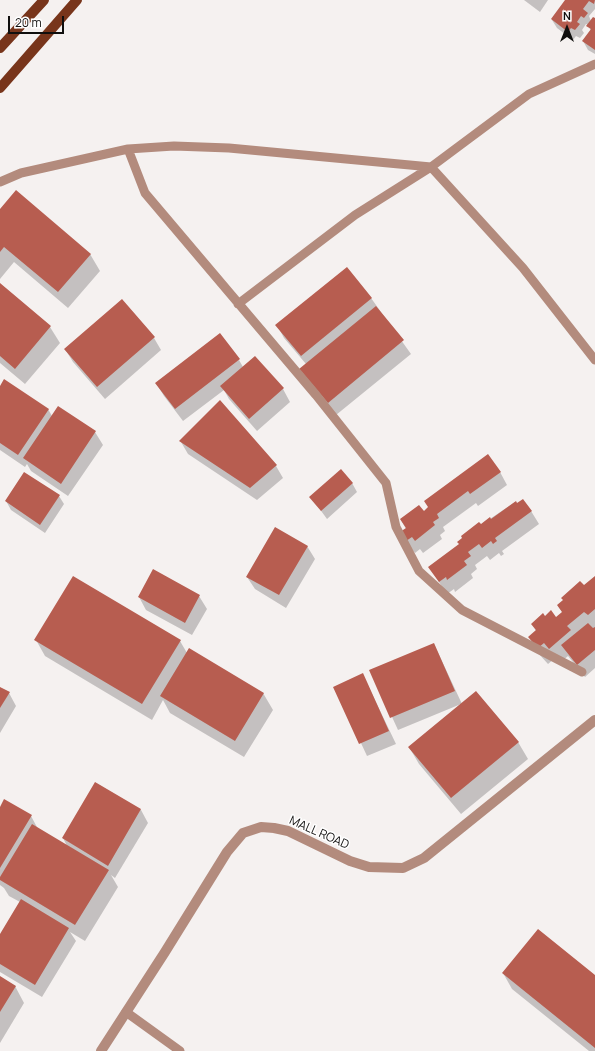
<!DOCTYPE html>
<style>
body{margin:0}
#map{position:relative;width:595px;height:1051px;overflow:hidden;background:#f5f1f0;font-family:Manrope,sans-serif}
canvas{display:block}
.north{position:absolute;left:547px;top:8px;width:40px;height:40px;-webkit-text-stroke:3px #fff;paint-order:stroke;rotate:0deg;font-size:11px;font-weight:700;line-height:16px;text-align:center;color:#100f0e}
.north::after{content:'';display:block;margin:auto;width:14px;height:18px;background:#100f0e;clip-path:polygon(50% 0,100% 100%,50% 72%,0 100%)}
.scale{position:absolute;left:8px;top:16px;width:56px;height:18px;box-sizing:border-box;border:2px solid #100f0e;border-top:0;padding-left:5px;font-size:12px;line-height:14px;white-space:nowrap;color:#100f0e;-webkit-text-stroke:3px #fff;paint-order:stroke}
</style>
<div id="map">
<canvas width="595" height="1051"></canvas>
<div class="north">N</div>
<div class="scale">20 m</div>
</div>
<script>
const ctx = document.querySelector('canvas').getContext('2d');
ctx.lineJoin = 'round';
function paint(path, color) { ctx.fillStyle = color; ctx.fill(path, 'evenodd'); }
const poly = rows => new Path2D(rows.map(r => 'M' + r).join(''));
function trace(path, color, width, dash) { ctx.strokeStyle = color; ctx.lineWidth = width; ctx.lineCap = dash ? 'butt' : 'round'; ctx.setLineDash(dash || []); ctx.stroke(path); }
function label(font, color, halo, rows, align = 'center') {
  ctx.font = font + ' Manrope,sans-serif'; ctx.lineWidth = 3; ctx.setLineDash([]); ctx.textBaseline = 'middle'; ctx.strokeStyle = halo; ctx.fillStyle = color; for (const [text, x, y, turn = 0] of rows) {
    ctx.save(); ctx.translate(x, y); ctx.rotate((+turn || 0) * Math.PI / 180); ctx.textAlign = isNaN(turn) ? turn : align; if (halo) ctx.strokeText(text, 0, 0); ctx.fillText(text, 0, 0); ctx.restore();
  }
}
paint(poly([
 [524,0,548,0,540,12],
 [566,0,595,0,595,9,589,16,591,21,595,19,595,54,588,50,583,41,591,31,588,25,586,24,582,30,584,33,580,38,576,36,573,40,557,28,552,20],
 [0,210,90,254,100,271,68,308,14,262,0,279],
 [0,284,50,327,60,343,25,384,0,363],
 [371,298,411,354,336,415,308,381,306,364,284,338,277,325],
 [154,338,161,350,105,399,73,362,65,349],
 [255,357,283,389,290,402,257,431,229,399,224,390,183,421,164,396,156,383,239,360,243,367],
 [0,387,48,409,52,416,95,432,103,445,68,496,31,471,27,464,25,467,0,450],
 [181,442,276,466,283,478,257,500,188,454],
 [500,472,507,485,478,506,476,503,443,527,445,531,440,535,442,539,423,553,420,549,415,553,408,545,406,529,401,520,423,512],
 [352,483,357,492,327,519,311,497],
 [59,496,64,504,45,533,11,510,6,501],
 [515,502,531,511,539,524,502,551,504,554,501,556,499,553,490,560,487,556,475,565,477,569,471,574,473,578,455,592,454,589,447,594,429,567,460,545,481,525],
 [307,546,315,559,286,608,255,589,247,577],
 [595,577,595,668,585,677,568,656,559,664,554,659,548,664,538,653,529,637,536,631,532,624,545,617,556,618,563,613,558,606],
 [199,596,207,609,192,635,146,610,139,597],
 [36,640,180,641,187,653,263,693,273,710,244,757,170,713,163,700,152,720,45,656],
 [434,644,462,704,518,742,528,759,461,814,419,764,409,747,461,704,398,730,371,671],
 [363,675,396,744,367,756,335,687],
 [0,688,9,693,16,706,0,733],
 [96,783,141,810,148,823,115,878,111,875,118,887,85,941,70,932,76,941,42,997,0,972,0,936,20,902,9,896,4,888,0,885,0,808,31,816,38,829,67,846,63,838],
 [503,973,595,976,595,1051,589,1051,512,989],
 [0,978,15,986,24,1003,0,1043]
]), '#0003');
paint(poly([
 [565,0,595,0,594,4,589,1,583,9,588,13,584,18,581,16,577,22,580,24,575,30,571,28,568,32,551,19],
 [593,17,595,18,595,50,582,41,591,29,586,26],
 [16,190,91,254,58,292,4,247,0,252,0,209],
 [347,267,372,298,301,356,275,325],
 [0,283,51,326,15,369,0,356],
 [122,299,155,337,97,387,64,349],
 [376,306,404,340,328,403,299,369],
 [220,333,240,359,175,409,155,383],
 [255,356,284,388,249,419,220,386],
 [4,379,49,409,18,455,0,443,0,386],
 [220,400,277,465,250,488,179,441],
 [58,406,96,431,61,484,23,458],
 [488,454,501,472,470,494,468,491,437,514,439,518,433,522,435,525,415,541,412,537,406,541,400,532,406,528,400,519,419,505,424,511,428,507,424,501],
 [341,469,353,483,321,511,309,497],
 [24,472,60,495,40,525,5,501],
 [523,499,532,511,495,538,497,541,493,544,491,541,482,548,479,544,468,552,471,556,464,561,467,565,447,580,446,577,439,582,428,567,459,544,457,542,462,538,461,536,479,522,481,524,490,517,491,519,516,501,517,503],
 [275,527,308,546,279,595,246,577],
 [153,569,200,595,185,623,138,597],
 [73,576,181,640,142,704,34,640],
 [595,576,595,609,588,615,584,612,567,626,571,630,549,649,544,643,538,648,528,637,536,630,531,624,543,613,545,616,551,610,556,617,562,612,557,605,563,600,561,598,580,581,584,585],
 [588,623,593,628,595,627,595,650,577,665,561,645],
 [434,643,455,691,390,718,369,670],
 [189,648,264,693,235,741,160,696],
 [363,673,389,731,359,744,333,687],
 [0,687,10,692,0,708],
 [476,691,519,742,451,798,408,747],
 [95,782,141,809,108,866,62,838],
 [4,799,32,815,0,868,0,807],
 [32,824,109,870,75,925,0,880,0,877],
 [21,899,69,928,35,985,0,964,0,934],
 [538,929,595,975,595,1048,502,973],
 [0,976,16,986,0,1012]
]), '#b75d50');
trace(poly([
 [128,149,174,146,229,148,431,167,523,268,595,360],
 [0,182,21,173,128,149,145,193,316,395,386,483,396,527,419,571,462,610,582,672],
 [238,304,355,215,431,167,529,94,595,64],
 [126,1012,180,1051]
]), '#b38b7d', 9);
trace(poly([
 [101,1051,165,952,227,852,243,833,261,827,274,828,288,831,350,861,369,867,403,868,424,858,595,720]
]), '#b38b7d', 10);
trace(poly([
 [0,48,44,0],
 [0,88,77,0]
]), '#78351b', 10);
label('12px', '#100f0e', '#fff', [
 ["MALL ROAD",319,833,24]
]);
</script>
